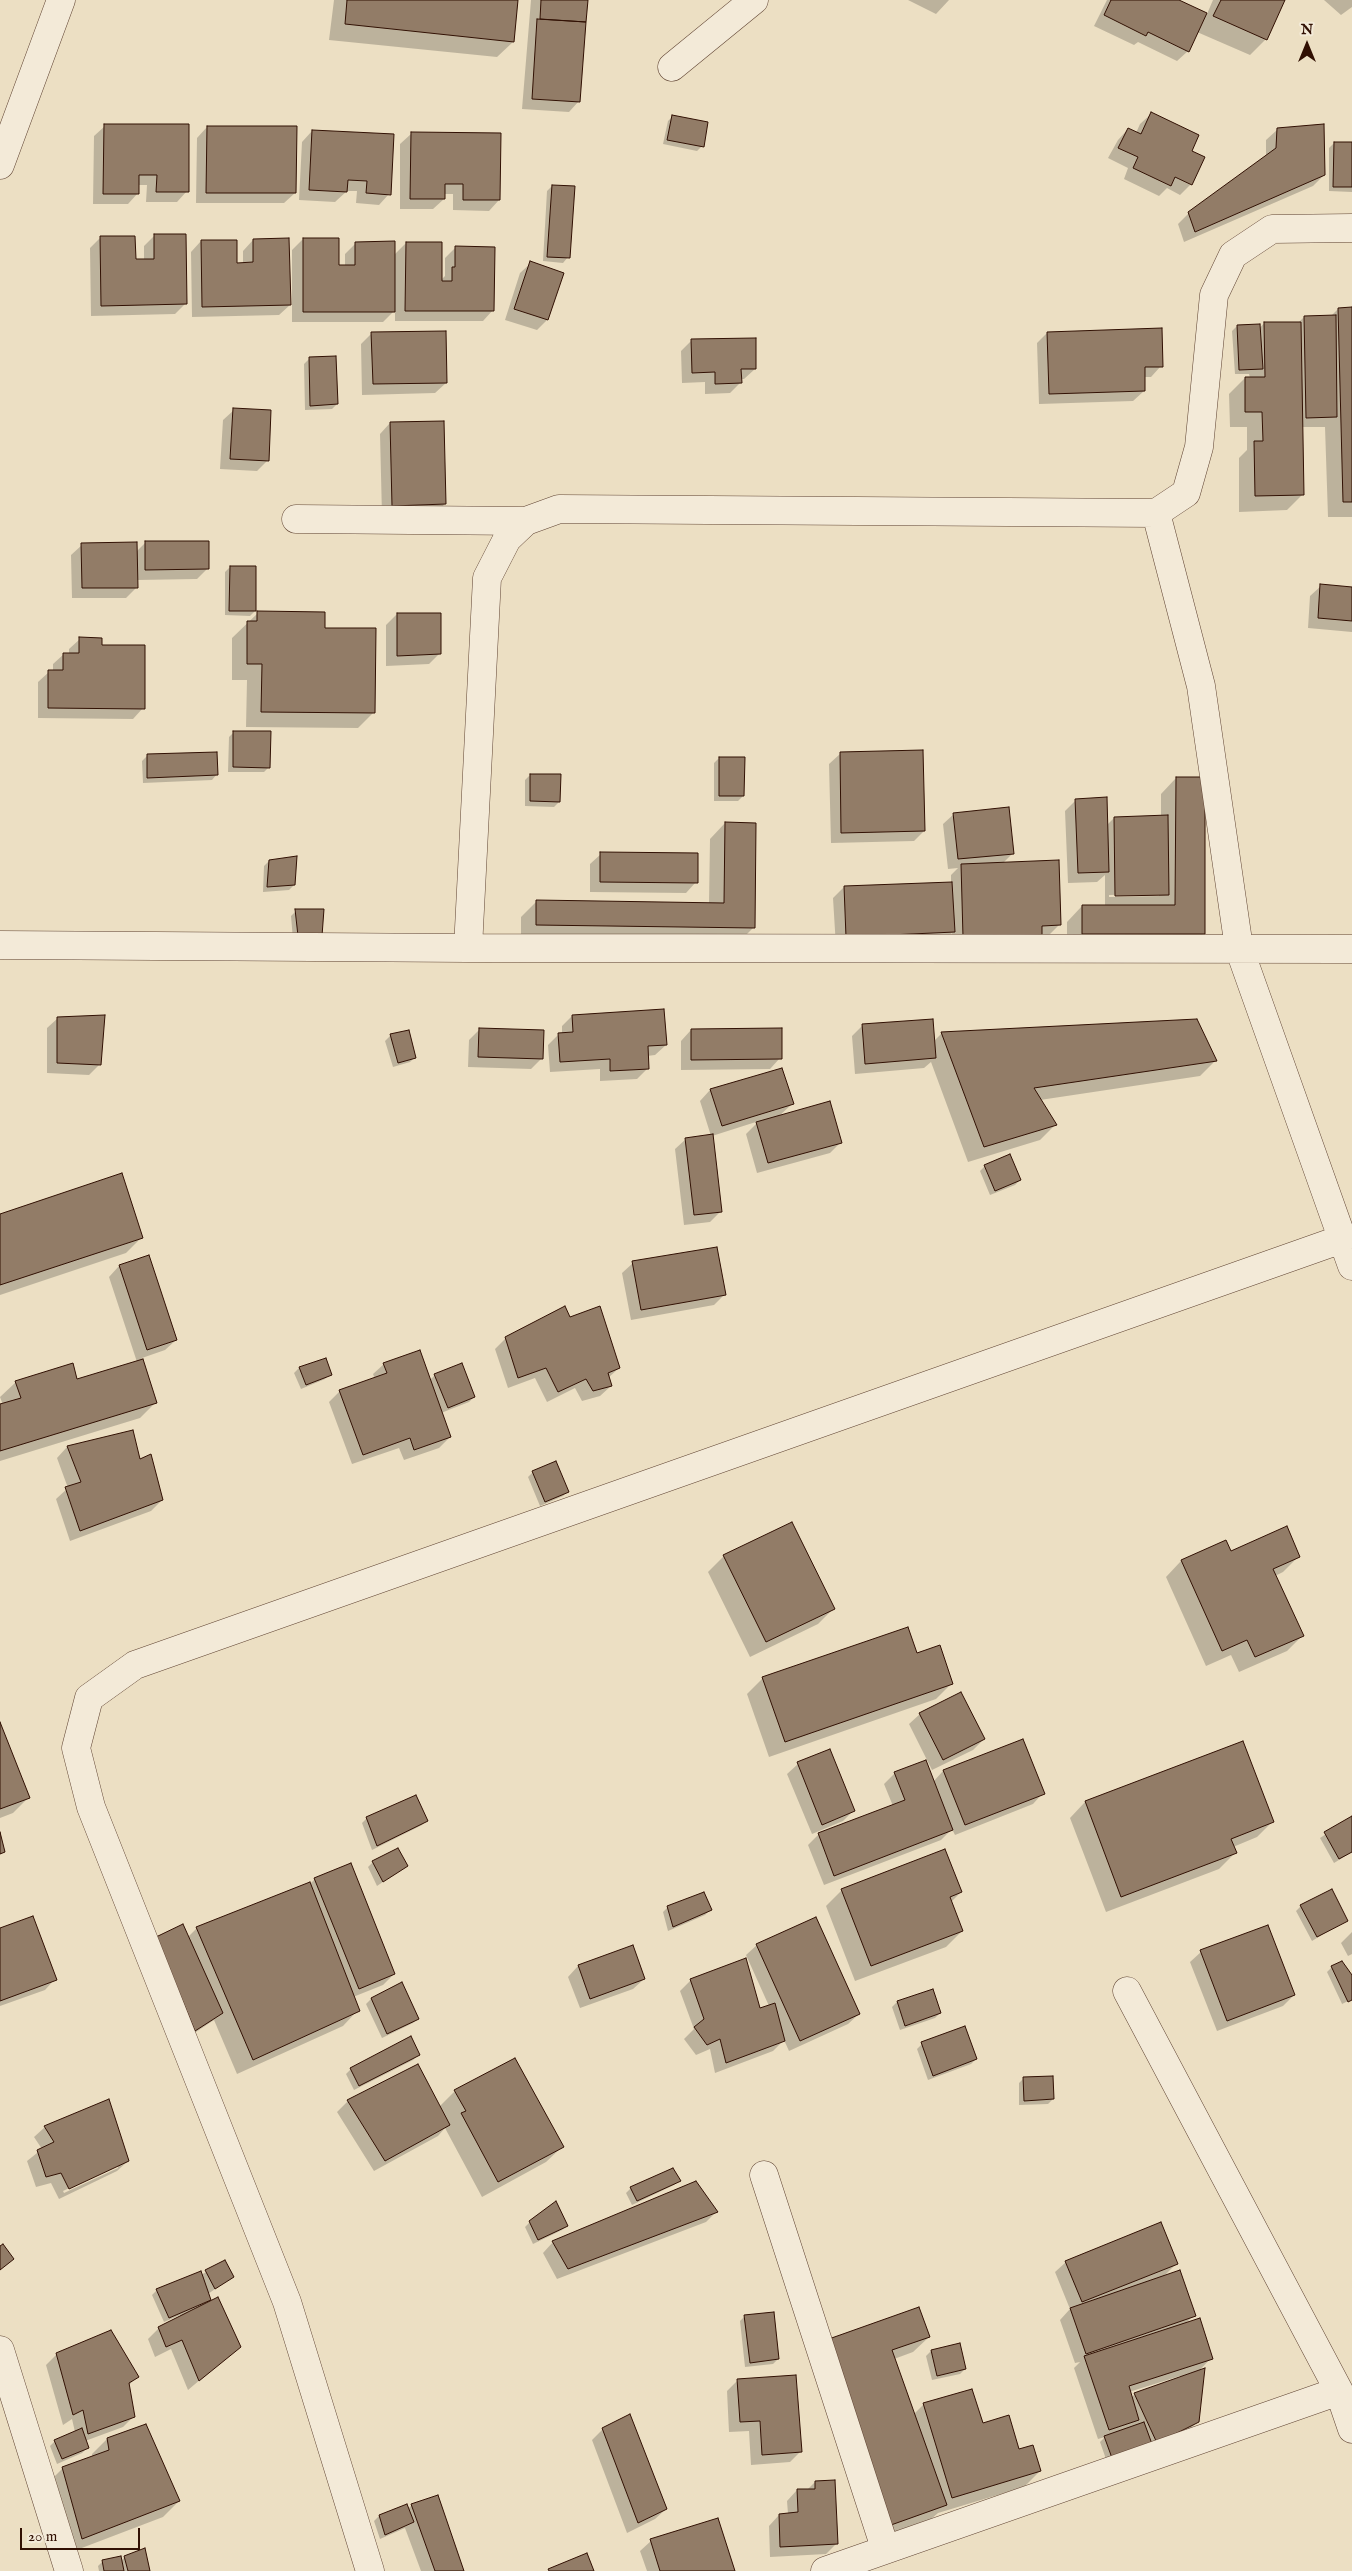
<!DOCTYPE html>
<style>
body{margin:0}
#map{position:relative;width:1352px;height:2571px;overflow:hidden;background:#ecdfc3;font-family:"IM FELL English",serif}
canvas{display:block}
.north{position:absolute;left:1282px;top:20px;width:50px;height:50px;-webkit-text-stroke:4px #f3ead8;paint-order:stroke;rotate:0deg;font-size:14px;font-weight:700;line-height:20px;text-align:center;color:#311003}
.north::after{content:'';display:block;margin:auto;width:18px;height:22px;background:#311003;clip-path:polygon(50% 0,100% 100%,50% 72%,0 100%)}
.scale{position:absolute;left:20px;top:2528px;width:120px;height:22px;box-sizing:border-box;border:2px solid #311003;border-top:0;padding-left:6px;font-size:15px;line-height:18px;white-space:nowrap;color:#311003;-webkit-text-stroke:4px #f3ead8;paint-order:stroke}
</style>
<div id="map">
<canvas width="1352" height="2571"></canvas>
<div class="north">N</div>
<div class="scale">20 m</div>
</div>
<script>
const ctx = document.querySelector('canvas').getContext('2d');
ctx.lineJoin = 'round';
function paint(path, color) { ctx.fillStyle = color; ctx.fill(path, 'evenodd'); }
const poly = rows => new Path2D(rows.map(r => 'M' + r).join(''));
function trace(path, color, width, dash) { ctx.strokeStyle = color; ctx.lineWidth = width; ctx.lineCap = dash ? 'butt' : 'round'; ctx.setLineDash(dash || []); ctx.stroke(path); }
paint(poly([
 [334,0,517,0,513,42,497,57,329,40],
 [531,0,587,0,579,101,569,112,522,109],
 [908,0,949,0,936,14],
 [1107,0,1176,0,1207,14,1213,0,1284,0,1265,40,1250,55,1197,32,1188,51,1177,61,1138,42,1134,45,1094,26],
 [1324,0,1352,0,1352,7,1341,15],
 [1151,114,1190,151,1204,158,1191,184,1180,195,1167,188,1159,196,1124,179,1128,168,1108,158,1118,140,1128,129,1136,133,1140,124],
 [673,116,702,146,697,151,663,144,668,121],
 [105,126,187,191,177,202,146,202,147,185,138,185,138,193,128,204,93,204,94,136],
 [207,127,295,193,284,203,196,203,197,138],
 [1277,130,1324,175,1313,186,1184,242,1178,224,1189,213,1266,157,1266,140],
 [312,131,389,194,379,205,356,203,357,191,347,191,335,202,299,200,302,142],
 [411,134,499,200,489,211,453,210,453,194,444,194,444,199,433,209,400,209,400,144],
 [1334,143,1352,143,1352,192,1329,191,1329,148],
 [552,186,568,257,563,263,543,261,547,191],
 [155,235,185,304,175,314,91,316,90,248,101,237,135,261,144,261,144,246],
 [303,239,338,267,345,267,345,254,356,243,393,256,406,243,441,280,445,276,445,258,456,247,493,310,483,321,395,321,395,310,383,322,292,322,292,250],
 [253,240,290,305,279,315,192,317,191,252,201,241,236,264,243,264,243,251],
 [531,263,547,320,537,330,505,320,520,273],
 [1338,309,1352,309,1352,517,1328,517,1325,427,1302,427,1303,494,1287,510,1239,512,1239,458,1247,450,1247,427,1230,427,1229,394,1245,378,1250,378,1249,374,1235,374,1232,331,1237,326,1259,329,1264,323,1298,323,1304,317,1331,316],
 [372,333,446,383,435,393,362,395,361,344],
 [1047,333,1161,366,1151,377,1144,377,1144,391,1133,401,1039,404,1037,343],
 [691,341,755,369,744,379,740,379,740,383,730,393,705,394,705,382,682,383,681,351],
 [309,359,337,404,332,409,305,410,304,364],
 [234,410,267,461,257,471,220,469,223,420],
 [390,423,445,504,434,514,382,516,380,434],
 [145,543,207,569,197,579,137,580,137,587,126,598,72,598,71,555,82,545,136,552],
 [230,567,255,611,250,616,225,615,225,572],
 [1321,586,1352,588,1352,632,1308,628,1310,596],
 [258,613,323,629,374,712,358,728,246,727,247,680,232,680,232,638],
 [397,614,440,653,429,664,386,666,386,625],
 [80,639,101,646,143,708,133,719,38,718,38,682,49,672,53,672,53,664,64,654,69,654,69,649],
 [234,732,269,767,264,772,228,772,229,737],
 [840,754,924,831,914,841,831,843,829,764],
 [147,756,217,774,212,780,143,783,142,761],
 [719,758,743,796,738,801,714,801,714,763],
 [530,775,559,802,554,807,525,806,525,780],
 [1176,778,1203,934,1188,950,1067,949,1067,922,1082,906,1105,906,1105,875,1097,882,1068,883,1065,811,1076,800,1106,826,1114,818,1161,817,1161,794],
 [1159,894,1159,896,1109,897,1109,895],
 [954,814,1013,853,1002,864,1059,925,1049,935,953,947,952,933,943,943,836,947,833,898,844,887,951,883,951,875,958,868,948,869,943,824],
 [725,823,754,927,738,943,521,940,521,917,537,901,709,904,710,839],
 [601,854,696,882,686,893,590,892,590,864],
 [269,861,294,885,289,890,263,892,264,866],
 [296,911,323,911,293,940,291,916],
 [572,1016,666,1045,655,1055,647,1056,648,1068,637,1079,600,1081,600,1069,550,1072,548,1045,559,1034,562,1034,562,1026],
 [58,1018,100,1064,89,1075,47,1073,47,1028],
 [1196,1020,1215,1061,1200,1076,1040,1100,1055,1125,1040,1140,968,1162,931,1062,924,1068,855,1074,852,1036,863,1025,934,1041,941,1034],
 [480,1029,542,1058,531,1069,468,1067,469,1040],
 [691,1030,780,1058,770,1069,681,1070,681,1041],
 [390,1036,415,1057,410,1062,393,1067,385,1041],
 [781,1069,792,1104,778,1117,840,1143,830,1153,757,1173,746,1134,759,1121,712,1136,721,1211,710,1222,684,1225,675,1149,686,1139,711,1136,700,1101,710,1090],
 [985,1166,1020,1180,1015,1185,990,1195,980,1171],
 [0,1215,142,1237,126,1253,0,1295],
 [148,1256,176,1340,165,1350,142,1358,155,1403,140,1418,0,1461,0,1405,3,1405,0,1397,16,1382,77,1381,137,1362,109,1277,119,1266],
 [633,1263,724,1295,714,1305,631,1320,622,1273],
 [569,1319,619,1368,608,1378,611,1386,600,1396,582,1401,575,1388,547,1402,535,1378,508,1388,495,1349,506,1338],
 [325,1360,330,1374,325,1379,301,1389,294,1373,299,1368],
 [384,1364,429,1381,435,1375,474,1397,469,1402,441,1413,450,1437,439,1448,404,1460,399,1448,352,1464,329,1402,340,1391,375,1379,373,1374],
 [132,1431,139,1461,162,1500,151,1511,70,1541,56,1499,68,1488,57,1458,67,1447],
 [533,1472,568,1491,563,1496,540,1506,528,1477],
 [1225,1542,1230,1552,1299,1556,1283,1572,1275,1576,1302,1636,1287,1651,1239,1672,1231,1655,1206,1666,1166,1577,1181,1561],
 [724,1556,833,1609,818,1624,750,1657,708,1572],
 [917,1655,952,1683,936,1699,769,1757,747,1694,763,1678],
 [920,1714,984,1739,973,1750,932,1770,909,1724],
 [0,1725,29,1797,13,1813,0,1818],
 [1022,1740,1043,1793,1033,1804,955,1835,952,1829,941,1840,824,1885,808,1845,819,1834,893,1806,884,1784,895,1773,933,1782,943,1771],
 [829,1750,854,1810,843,1821,812,1834,787,1774,798,1764],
 [1085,1802,1272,1822,1257,1837,1233,1847,1235,1853,1219,1869,1106,1912,1070,1818],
 [1352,1817,1352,1852,1334,1863,1320,1838],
 [367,1818,427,1820,422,1825,372,1850,362,1823],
 [373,1862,406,1866,377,1886,368,1867],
 [315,1879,394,1974,383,1985,353,1997,358,2010,343,2026,237,2074,214,2020,184,2040,157,1938,188,1937,197,1928,310,1884],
 [842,1890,961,1892,951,1902,962,1931,946,1947,855,1981,826,1906],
 [1301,1906,1346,1920,1312,1941,1296,1911],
 [668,1907,710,1910,705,1915,668,1931,663,1912],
 [0,1930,55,1979,45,1990,0,2006],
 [1352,1932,1352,1954,1348,1956,1341,1943],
 [757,1945,859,2014,848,2024,789,2051,784,2040,773,2051,715,2073,710,2049,696,2055,684,2039,694,2029,680,1991,691,1980,759,2010,769,2006,746,1955],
 [1201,1952,1294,1995,1283,2006,1217,2031,1190,1962],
 [578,1966,644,1979,633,1989,580,2008,568,1977],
 [1332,1967,1352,1977,1352,1999,1342,2004,1343,2006,1352,2002,1343,2006,1327,1972],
 [401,1984,418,2018,413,2023,382,2038,366,2004,371,1999],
 [932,1991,940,2013,935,2018,900,2030,892,2007,897,2002],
 [922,2044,976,2059,971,2064,928,2080,917,2049],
 [418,2055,413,2060,354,2090,346,2074,351,2069],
 [1024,2078,1053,2099,1048,2104,1019,2105,1019,2083],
 [455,2091,562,2147,546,2162,482,2197,445,2128,438,2136,374,2171,337,2112,348,2101,439,2107],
 [45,2127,128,2161,117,2171,59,2199,51,2183,36,2187,27,2161,42,2149,34,2137],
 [118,2165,118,2168,64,2193,63,2191],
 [679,2181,674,2185,632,2205,626,2193,631,2188],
 [716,2212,706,2222,557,2279,543,2253,553,2242],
 [530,2222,567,2226,562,2230,533,2244,525,2227],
 [225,2261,232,2277,208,2294,209,2300,203,2305,239,2347,188,2390,171,2349,155,2357,148,2339,159,2328,181,2317,180,2315,164,2322,152,2295,157,2290,201,2275],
 [1066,2262,1176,2264,1163,2277,1194,2315,1185,2324,1211,2358,1198,2372,1198,2421,1187,2432,1107,2462,1100,2442,1105,2437,1098,2439,1074,2368,1080,2362,1075,2363,1060,2320,1070,2309,1055,2272],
 [1180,2376,1181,2378,1135,2394,1131,2398,1129,2392],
 [745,2316,778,2359,773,2364,745,2367,740,2321],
 [929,2337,913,2352,894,2359,914,2414,924,2404,982,2425,1019,2450,1040,2471,1024,2487,938,2513,930,2520,875,2540,810,2356],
 [931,2351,965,2369,960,2374,932,2380,926,2356],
 [57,2354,137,2377,128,2386,133,2417,123,2427,85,2441,87,2448,82,2453,57,2464,50,2446,55,2441,75,2432,72,2419,63,2425,46,2365],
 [737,2381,800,2452,790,2462,751,2465,749,2431,729,2432,727,2391],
 [603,2429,666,2509,655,2519,627,2533,592,2440],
 [107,2439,179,2501,163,2517,66,2554,47,2484,63,2468,92,2458,92,2454],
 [815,2482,836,2544,826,2554,770,2557,769,2526,779,2515,788,2514,787,2501,797,2490,807,2490],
 [406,2505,408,2509,412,2505,463,2571,421,2571,405,2528,380,2539,374,2521,379,2516],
 [651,2541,734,2571,647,2571,640,2551],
 [125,2557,149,2571,99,2571,98,2566,103,2561,121,2561]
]), '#0003');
const building = poly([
 [347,0,518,0,514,42,345,24,347,0],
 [541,0,588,0,586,22,540,19,541,0],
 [1111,0,1179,0,1207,13,1189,52,1148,32,1146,36,1104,15,1111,0],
 [1221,0,1285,0,1267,40,1213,16,1221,0],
 [537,19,586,22,580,102,532,99,537,19],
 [1151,112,1199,135,1192,151,1205,157,1192,185,1175,177,1171,186,1133,168,1138,157,1118,148,1128,128,1141,134,1151,112],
 [672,115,708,122,704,147,667,140,672,115],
 [104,124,189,124,189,192,156,192,157,175,139,175,139,194,103,194,104,124],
 [1324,124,1325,175,1195,232,1188,212,1276,148,1277,128,1324,124],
 [207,126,297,126,296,193,206,193,207,126],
 [312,130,394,134,391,195,366,193,367,181,348,180,347,192,309,190,312,130],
 [411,132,501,133,500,200,463,200,463,184,445,184,445,199,410,199,411,132],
 [1334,142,1352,142,1352,187,1333,187,1334,142],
 [552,185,575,186,570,258,547,257,552,185],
 [154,234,186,234,187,304,101,306,100,236,135,236,136,259,154,259,154,234],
 [289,238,291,305,202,307,201,240,237,240,237,263,253,262,253,239,289,238],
 [303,238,339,238,339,265,355,265,355,242,395,241,395,312,303,312,303,238],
 [406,242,442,242,442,281,452,281,452,267,455,267,455,246,495,247,494,311,405,311,406,242],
 [530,261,564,273,548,320,514,309,530,261],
 [1352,307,1352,502,1343,502,1338,308,1352,307],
 [1336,315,1337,417,1306,418,1304,316,1336,315],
 [1264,322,1301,322,1304,495,1255,496,1254,441,1263,441,1262,412,1245,412,1245,377,1265,377,1264,322],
 [1260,324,1263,369,1239,370,1237,325,1260,324],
 [1162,328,1163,367,1145,367,1145,391,1049,394,1047,332,1162,328],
 [446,331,447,383,373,384,371,332,446,331],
 [756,338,756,369,741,369,742,383,715,384,715,372,692,373,691,339,756,338],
 [336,356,338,404,310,406,309,357,336,356],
 [233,408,271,410,269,461,230,459,233,408],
 [444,421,446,504,392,506,390,422,444,421],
 [145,541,209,541,209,569,145,570,145,541],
 [137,542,138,588,82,588,81,543,137,542],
 [230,566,256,566,256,611,229,611,230,566],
 [1320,584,1352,587,1352,621,1318,618,1320,584],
 [257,611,325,612,325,628,376,628,375,713,261,712,262,664,247,664,247,621,257,621,257,611],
 [397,613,441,613,441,654,397,656,397,613],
 [79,637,102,638,102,645,145,645,145,709,48,708,48,670,63,670,63,653,79,653,79,637],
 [233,731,271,731,270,768,233,767,233,731],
 [923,750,925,831,841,833,840,752,923,750],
 [217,752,218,775,147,778,147,754,217,752],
 [719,757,745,757,744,796,719,796,719,757],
 [530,774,561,774,560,802,530,801,530,774],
 [1176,777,1205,777,1205,934,1082,934,1082,905,1175,905,1176,777],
 [1107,797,1109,872,1078,873,1075,799,1107,797],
 [1009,807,1014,854,958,859,953,813,1009,807],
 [1168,815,1169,895,1115,896,1114,817,1168,815],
 [725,822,756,823,755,928,536,925,536,900,724,903,725,822],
 [600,852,698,853,698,883,600,882,600,852],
 [297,856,295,885,267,887,269,860,297,856],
 [1059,860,1061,925,1042,926,1042,935,963,937,961,864,1059,860],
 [952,882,955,932,846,937,844,886,952,882],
 [295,909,324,909,322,936,298,936,295,909],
 [664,1009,667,1045,648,1046,649,1069,610,1071,610,1059,560,1062,558,1033,573,1032,572,1015,664,1009],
 [105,1015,101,1065,57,1063,57,1017,105,1015],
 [933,1019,936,1058,865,1064,862,1024,933,1019],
 [1197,1019,1217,1061,1034,1088,1057,1125,984,1147,941,1032,1197,1019],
 [479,1028,544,1030,543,1059,478,1057,479,1028],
 [782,1028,782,1059,691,1060,691,1029,782,1028],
 [409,1030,416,1058,398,1063,390,1034,409,1030],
 [782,1068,794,1104,722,1126,710,1089,782,1068],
 [830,1101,842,1143,768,1163,756,1122,830,1101],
 [713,1134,722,1212,694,1215,685,1138,713,1134],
 [1010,1154,1021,1180,995,1191,984,1165,1010,1154],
 [122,1173,143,1238,0,1285,0,1214,122,1173],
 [717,1247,726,1295,641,1310,632,1261,717,1247],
 [149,1255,177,1340,147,1350,119,1265,149,1255],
 [565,1306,570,1317,600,1306,620,1368,608,1373,612,1386,593,1391,586,1379,558,1392,546,1368,518,1378,505,1337,565,1306],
 [420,1350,451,1437,414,1450,410,1438,363,1455,339,1390,387,1373,383,1363,420,1350],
 [326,1358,332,1375,306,1385,299,1367,326,1358],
 [143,1359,157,1403,0,1451,0,1404,21,1398,15,1381,73,1363,77,1379,143,1359],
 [462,1363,475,1397,448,1408,434,1374,462,1363],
 [133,1430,140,1459,151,1454,163,1500,80,1531,65,1487,81,1482,67,1446,133,1430],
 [556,1461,569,1492,545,1502,532,1471,556,1461],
 [792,1522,835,1609,766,1642,723,1555,792,1522],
 [1287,1526,1300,1557,1273,1569,1304,1636,1255,1657,1247,1640,1222,1651,1181,1560,1226,1540,1231,1551,1287,1526],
 [908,1627,917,1653,940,1645,953,1684,785,1742,762,1677,908,1627],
 [961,1692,985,1739,943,1760,919,1713,961,1692],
 [0,1722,30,1798,0,1809,0,1722],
 [1023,1739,1045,1794,965,1825,943,1770,1023,1739],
 [1243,1741,1274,1822,1231,1839,1237,1853,1121,1897,1085,1801,1243,1741],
 [830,1749,855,1811,822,1825,797,1762,830,1749],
 [926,1760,953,1830,834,1876,818,1833,905,1800,894,1772,926,1760],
 [416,1795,428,1821,377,1846,366,1817,416,1795],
 [1352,1816,1352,1852,1339,1859,1324,1832,1352,1816],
 [0,1832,5,1852,0,1854,0,1832],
 [398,1848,408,1866,383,1882,372,1861,398,1848],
 [945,1849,962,1892,950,1897,963,1931,871,1966,841,1889,945,1849],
 [351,1863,395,1974,359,1989,314,1878,351,1863],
 [310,1882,360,2011,253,2060,196,1927,310,1882],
 [1332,1889,1348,1921,1317,1937,1300,1905,1332,1889],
 [704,1892,712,1910,673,1927,667,1906,704,1892],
 [33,1916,57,1980,0,2001,0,1928,33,1916],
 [816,1917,860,2014,800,2041,756,1944,816,1917],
 [183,1924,223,2013,195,2031,156,1937,183,1924],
 [1268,1925,1295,1995,1227,2021,1200,1950,1268,1925],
 [633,1945,645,1979,590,1999,578,1965,633,1945],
 [746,1958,760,2008,775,2003,785,2041,726,2063,720,2039,707,2045,694,2027,704,2019,690,1979,746,1958],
 [1342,1961,1352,1975,1352,2000,1348,2002,1331,1966,1342,1961],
 [402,1982,419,2019,387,2034,371,1998,402,1982],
 [933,1989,941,2013,905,2026,897,2001,933,1989],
 [965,2026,977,2059,933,2076,921,2042,965,2026],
 [411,2036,420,2055,359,2086,350,2068,411,2036],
 [515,2058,564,2147,498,2182,461,2113,466,2111,454,2090,515,2058],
 [418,2064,450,2125,385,2161,347,2100,418,2064],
 [1053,2076,1054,2099,1024,2101,1023,2077,1053,2076],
 [109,2099,129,2161,69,2189,61,2173,46,2177,37,2150,54,2142,44,2126,109,2099],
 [673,2168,681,2181,637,2201,630,2187,673,2168],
 [696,2181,718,2212,568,2269,552,2241,696,2181],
 [556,2201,568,2226,538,2240,529,2221,556,2201],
 [1161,2222,1178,2264,1082,2302,1065,2261,1161,2222],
 [3,2244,14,2259,0,2270,0,2246,3,2244],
 [225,2260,234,2277,215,2289,205,2270,225,2260],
 [1180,2270,1196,2316,1086,2354,1070,2308,1180,2270],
 [201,2271,211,2300,169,2318,156,2289,201,2271],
 [218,2297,241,2347,199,2381,182,2340,166,2347,158,2327,218,2297],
 [919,2307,930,2337,892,2350,947,2505,891,2525,826,2340,919,2307],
 [774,2312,779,2359,750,2363,744,2315,774,2312],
 [1200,2318,1213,2359,1129,2386,1139,2420,1109,2430,1084,2356,1200,2318],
 [111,2330,139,2377,129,2383,135,2417,88,2434,83,2410,73,2415,56,2353,111,2330],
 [960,2343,966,2369,937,2376,931,2350,960,2343],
 [1205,2368,1199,2422,1157,2443,1134,2393,1205,2368],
 [796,2375,802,2452,762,2455,760,2421,740,2422,737,2379,796,2375],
 [972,2389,983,2423,1009,2415,1019,2449,1033,2445,1041,2471,952,2498,923,2403,972,2389],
 [630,2414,667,2509,638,2523,602,2428,630,2414],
 [1144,2422,1152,2444,1112,2458,1104,2436,1144,2422],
 [146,2424,180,2501,82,2539,62,2467,109,2450,107,2438,146,2424],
 [82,2428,89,2448,62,2459,54,2440,82,2428],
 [835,2480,838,2544,780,2547,779,2514,798,2512,797,2489,815,2489,815,2481,835,2480],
 [438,2495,464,2571,435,2571,411,2504,438,2495],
 [407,2504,414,2522,385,2535,379,2515,407,2504],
 [718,2518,735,2571,660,2571,650,2539,718,2518],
 [145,2548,150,2571,128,2571,124,2556,145,2548],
 [587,2553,594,2571,549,2571,548,2569,587,2553],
 [121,2556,124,2571,104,2571,102,2560,121,2556]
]);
paint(building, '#927c67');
trace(building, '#311003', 1);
const minor = poly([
 [672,67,754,0],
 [0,165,61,0],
 [1156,513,1201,686,1239,948,1352,1266],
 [296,519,526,521],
 [0,945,468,948,1352,949],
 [468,948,487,578,507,539,526,521,559,509,1156,513,1186,493,1199,447,1214,295,1233,255,1272,229,1352,228],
 [1127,1991,1339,2391,1352,2429],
 [764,2175,885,2548],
 [0,2350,69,2571],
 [370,2571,287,2302,91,1807,76,1748,89,1698,135,1665,1342,1239],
 [825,2571,1339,2391]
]);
trace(minor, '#604433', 29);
trace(minor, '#f3ead8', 28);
</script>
